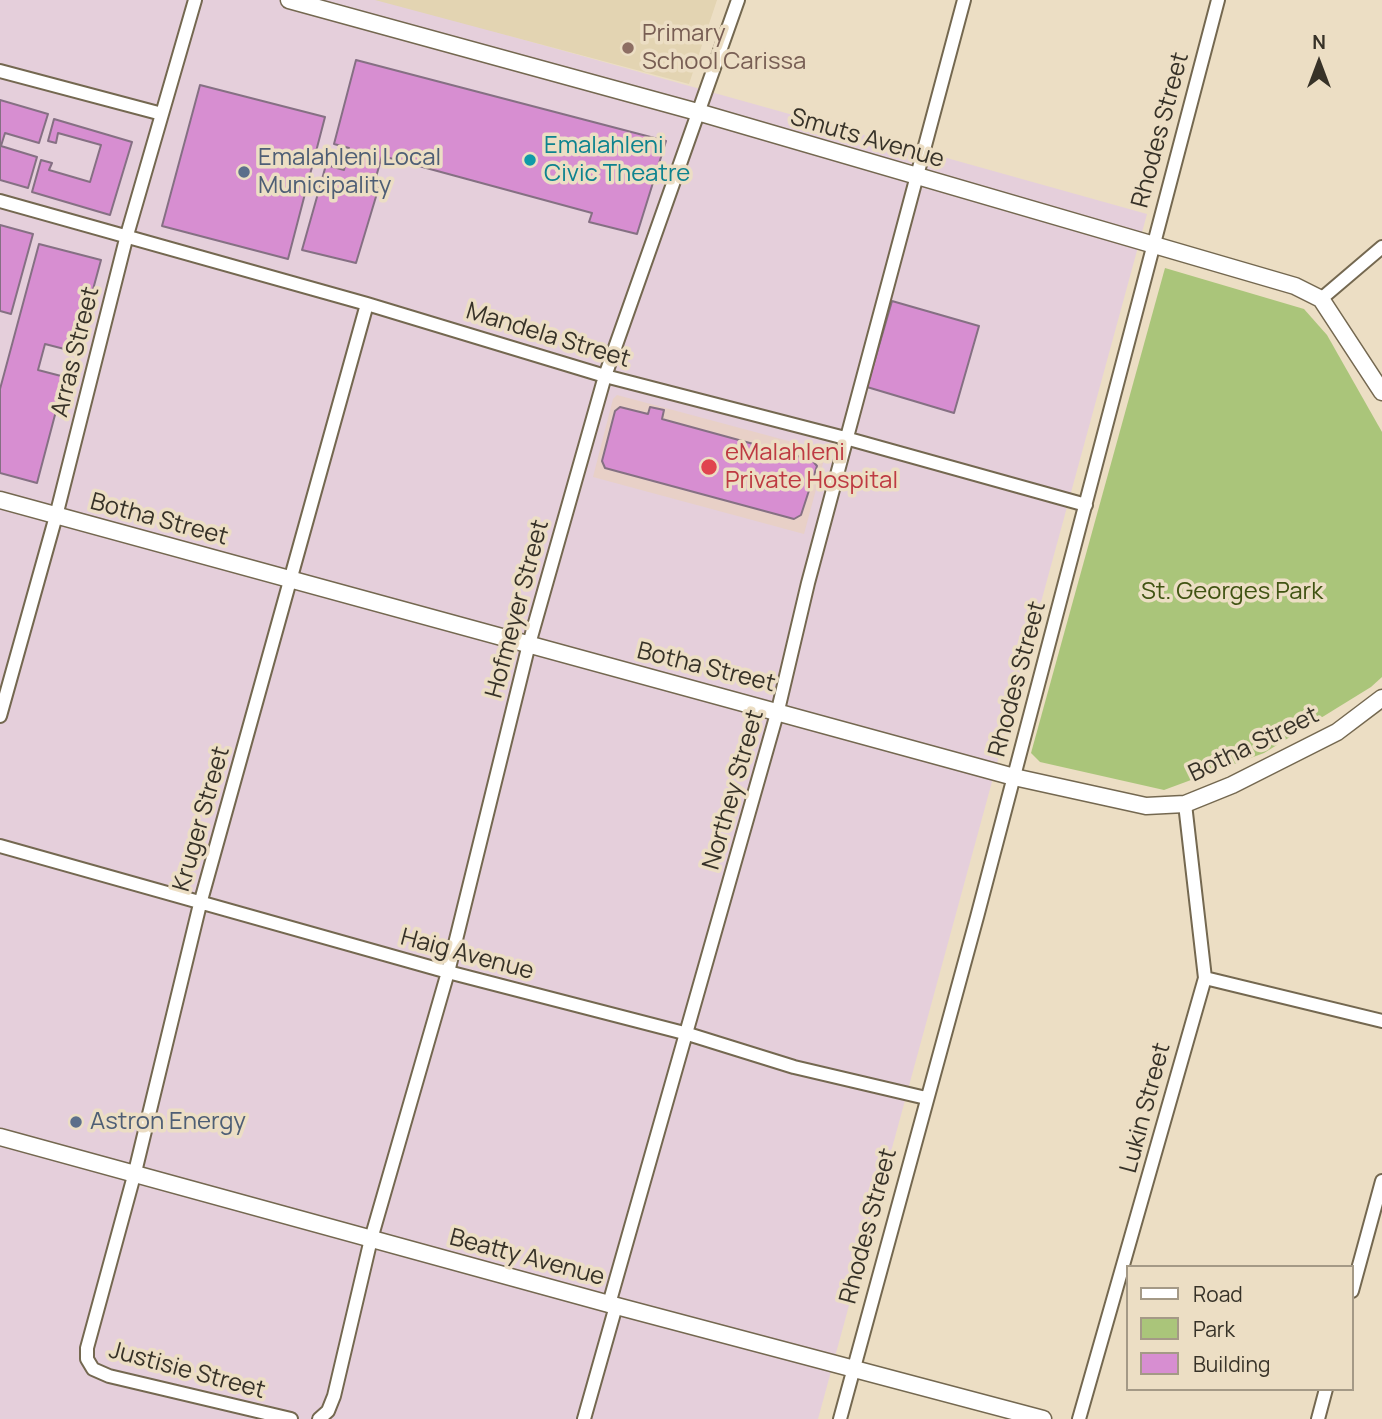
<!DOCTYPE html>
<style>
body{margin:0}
#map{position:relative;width:1382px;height:1419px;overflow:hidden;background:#ecdec4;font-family:Manrope,sans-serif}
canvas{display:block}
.legend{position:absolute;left:1126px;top:1265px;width:228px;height:126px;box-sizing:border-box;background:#ecdec4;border:2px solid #a49986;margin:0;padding:9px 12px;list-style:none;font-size:21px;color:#373228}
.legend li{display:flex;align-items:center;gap:14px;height:35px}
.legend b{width:35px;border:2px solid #a49986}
.north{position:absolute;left:1284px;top:28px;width:70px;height:70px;-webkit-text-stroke:5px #ecdec4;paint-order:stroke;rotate:0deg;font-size:19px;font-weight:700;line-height:28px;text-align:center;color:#373228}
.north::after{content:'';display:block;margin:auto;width:24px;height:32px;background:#373228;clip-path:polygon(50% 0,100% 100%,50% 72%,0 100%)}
</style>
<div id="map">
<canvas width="1382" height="1419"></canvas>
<ul class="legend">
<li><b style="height:9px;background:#fff"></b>Road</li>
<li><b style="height:19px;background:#aac57a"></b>Park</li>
<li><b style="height:19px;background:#d78ed1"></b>Building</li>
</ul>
<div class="north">N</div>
</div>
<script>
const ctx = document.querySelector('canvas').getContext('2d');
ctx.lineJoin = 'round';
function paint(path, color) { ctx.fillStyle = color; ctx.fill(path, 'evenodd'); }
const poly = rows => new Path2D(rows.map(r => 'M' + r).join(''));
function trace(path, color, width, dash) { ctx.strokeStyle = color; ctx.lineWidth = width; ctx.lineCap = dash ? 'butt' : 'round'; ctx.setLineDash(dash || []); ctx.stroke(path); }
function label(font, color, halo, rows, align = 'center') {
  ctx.font = font + ' Manrope,sans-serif'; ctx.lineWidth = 7; ctx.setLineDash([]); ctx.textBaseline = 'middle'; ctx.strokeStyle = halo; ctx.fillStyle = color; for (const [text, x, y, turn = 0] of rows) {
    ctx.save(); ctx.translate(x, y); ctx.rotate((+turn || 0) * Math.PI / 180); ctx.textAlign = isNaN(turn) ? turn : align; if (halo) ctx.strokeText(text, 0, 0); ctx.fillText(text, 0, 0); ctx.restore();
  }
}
paint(poly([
 [0,0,382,0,1147,214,818,1419,0,1419]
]), '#e5cfdb');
paint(poly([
 [375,0,717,0,689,84]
]), '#e3d4b2');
paint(poly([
 [617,395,822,450,825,456,804,534,593,477,613,399]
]), '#e8d0c7');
paint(poly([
 [1165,268,1304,309,1327,335,1382,432,1382,677,1371,687,1264,753,1164,790,1040,762,1031,753]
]), '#aac57a');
const building = poly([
 [356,60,666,141,637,234,589,222,592,213,382,156,376,177,381,180,356,263,302,250,326,165,344,170,349,148,334,144,356,60],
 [200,85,325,117,288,259,162,226,200,85],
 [0,100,48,114,39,143,5,133,1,146,37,157,28,188,0,180,0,100],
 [54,119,132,142,110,215,32,192,41,160,52,163,49,170,90,182,101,145,58,133,56,143,48,141,54,119],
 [0,225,33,234,11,314,0,311,0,225],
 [39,244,101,260,76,352,45,344,38,370,65,377,37,483,0,473,0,389,39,244],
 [892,301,979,326,954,413,867,387,892,301],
 [620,407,648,414,650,407,664,410,662,419,812,460,817,466,801,515,794,519,605,468,602,461,615,411,620,407]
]);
paint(building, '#d78ed1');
trace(building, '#857083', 2);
const street = poly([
 [0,71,162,114],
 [0,201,367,304,605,376,849,439,1086,505],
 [1321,299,1382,247],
 [0,716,56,516,127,235,195,0],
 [0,846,448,972,688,1034,794,1067,926,1098],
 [1205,978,1382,1021],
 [1352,1291,1382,1181],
 [609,1304,778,710,808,583,964,0],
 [291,1419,109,1376,93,1369,87,1359,87,1348,135,1172,200,904,367,304],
 [319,1419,328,1411,334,1396,371,1239,448,972,529,644,605,376,738,0],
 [584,1419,616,1306],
 [840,1419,977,917,1218,0],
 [1079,1419,1205,978,1185,804],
 [1318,1419,1326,1389]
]);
const secondary = poly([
 [289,0,701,113,1295,286,1321,299,1382,392],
 [0,500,1014,777,1146,806,1185,804,1232,785,1337,732,1382,698],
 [0,1137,609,1304,1043,1419]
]);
trace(street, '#746850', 16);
trace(secondary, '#746850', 19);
trace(street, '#fff', 12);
trace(secondary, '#fff', 16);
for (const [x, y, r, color] of [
 [628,48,7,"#8d6e63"],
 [530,160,7,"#0f9aa8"],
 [244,172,7,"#5c6f8a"],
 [709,467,9,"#e0444e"],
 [76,1122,7,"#5c6f8a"]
]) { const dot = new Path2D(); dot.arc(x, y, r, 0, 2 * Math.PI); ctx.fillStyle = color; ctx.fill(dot); trace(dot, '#ecdec4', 2.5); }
label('24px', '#785e54', '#ecdec4', [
 ["Primary",642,34],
 ["School Carissa",642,62]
], 'left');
label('24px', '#373228', '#ecdec4', [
 ["Rhodes Street",1161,130,-75],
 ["Smuts Avenue",867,139,16],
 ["Mandela Street",548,336,17],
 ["Arras Street",76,352,-76],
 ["Botha Street",159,520,15],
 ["Hofmeyer Street",518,609,-75],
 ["Botha Street",706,668,14],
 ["Rhodes Street",1018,679,-75],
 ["Botha Street",1254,745,-26],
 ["Northey Street",734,790,-74],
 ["Kruger Street",202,819,-74],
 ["Haig Avenue",467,955,15],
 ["Lukin Street",1146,1108,-75],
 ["Rhodes Street",869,1226,-75],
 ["Beatty Avenue",527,1258,15],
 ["Justisie Street",187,1371,15]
]);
label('24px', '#0d838f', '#ecdec4', [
 ["Emalahleni",544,146],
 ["Civic Theatre",544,174]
], 'left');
label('24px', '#4e5e75', '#ecdec4', [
 ["Emalahleni Local",258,158],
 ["Municipality",258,186],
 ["Astron Energy",90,1122]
], 'left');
label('24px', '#be3a42', '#ecdec4', [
 ["eMalahleni",725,453],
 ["Private Hospital",725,481]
], 'left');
label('24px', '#405312', '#ecdec4', [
 ["St. Georges Park",1232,592]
]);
</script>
